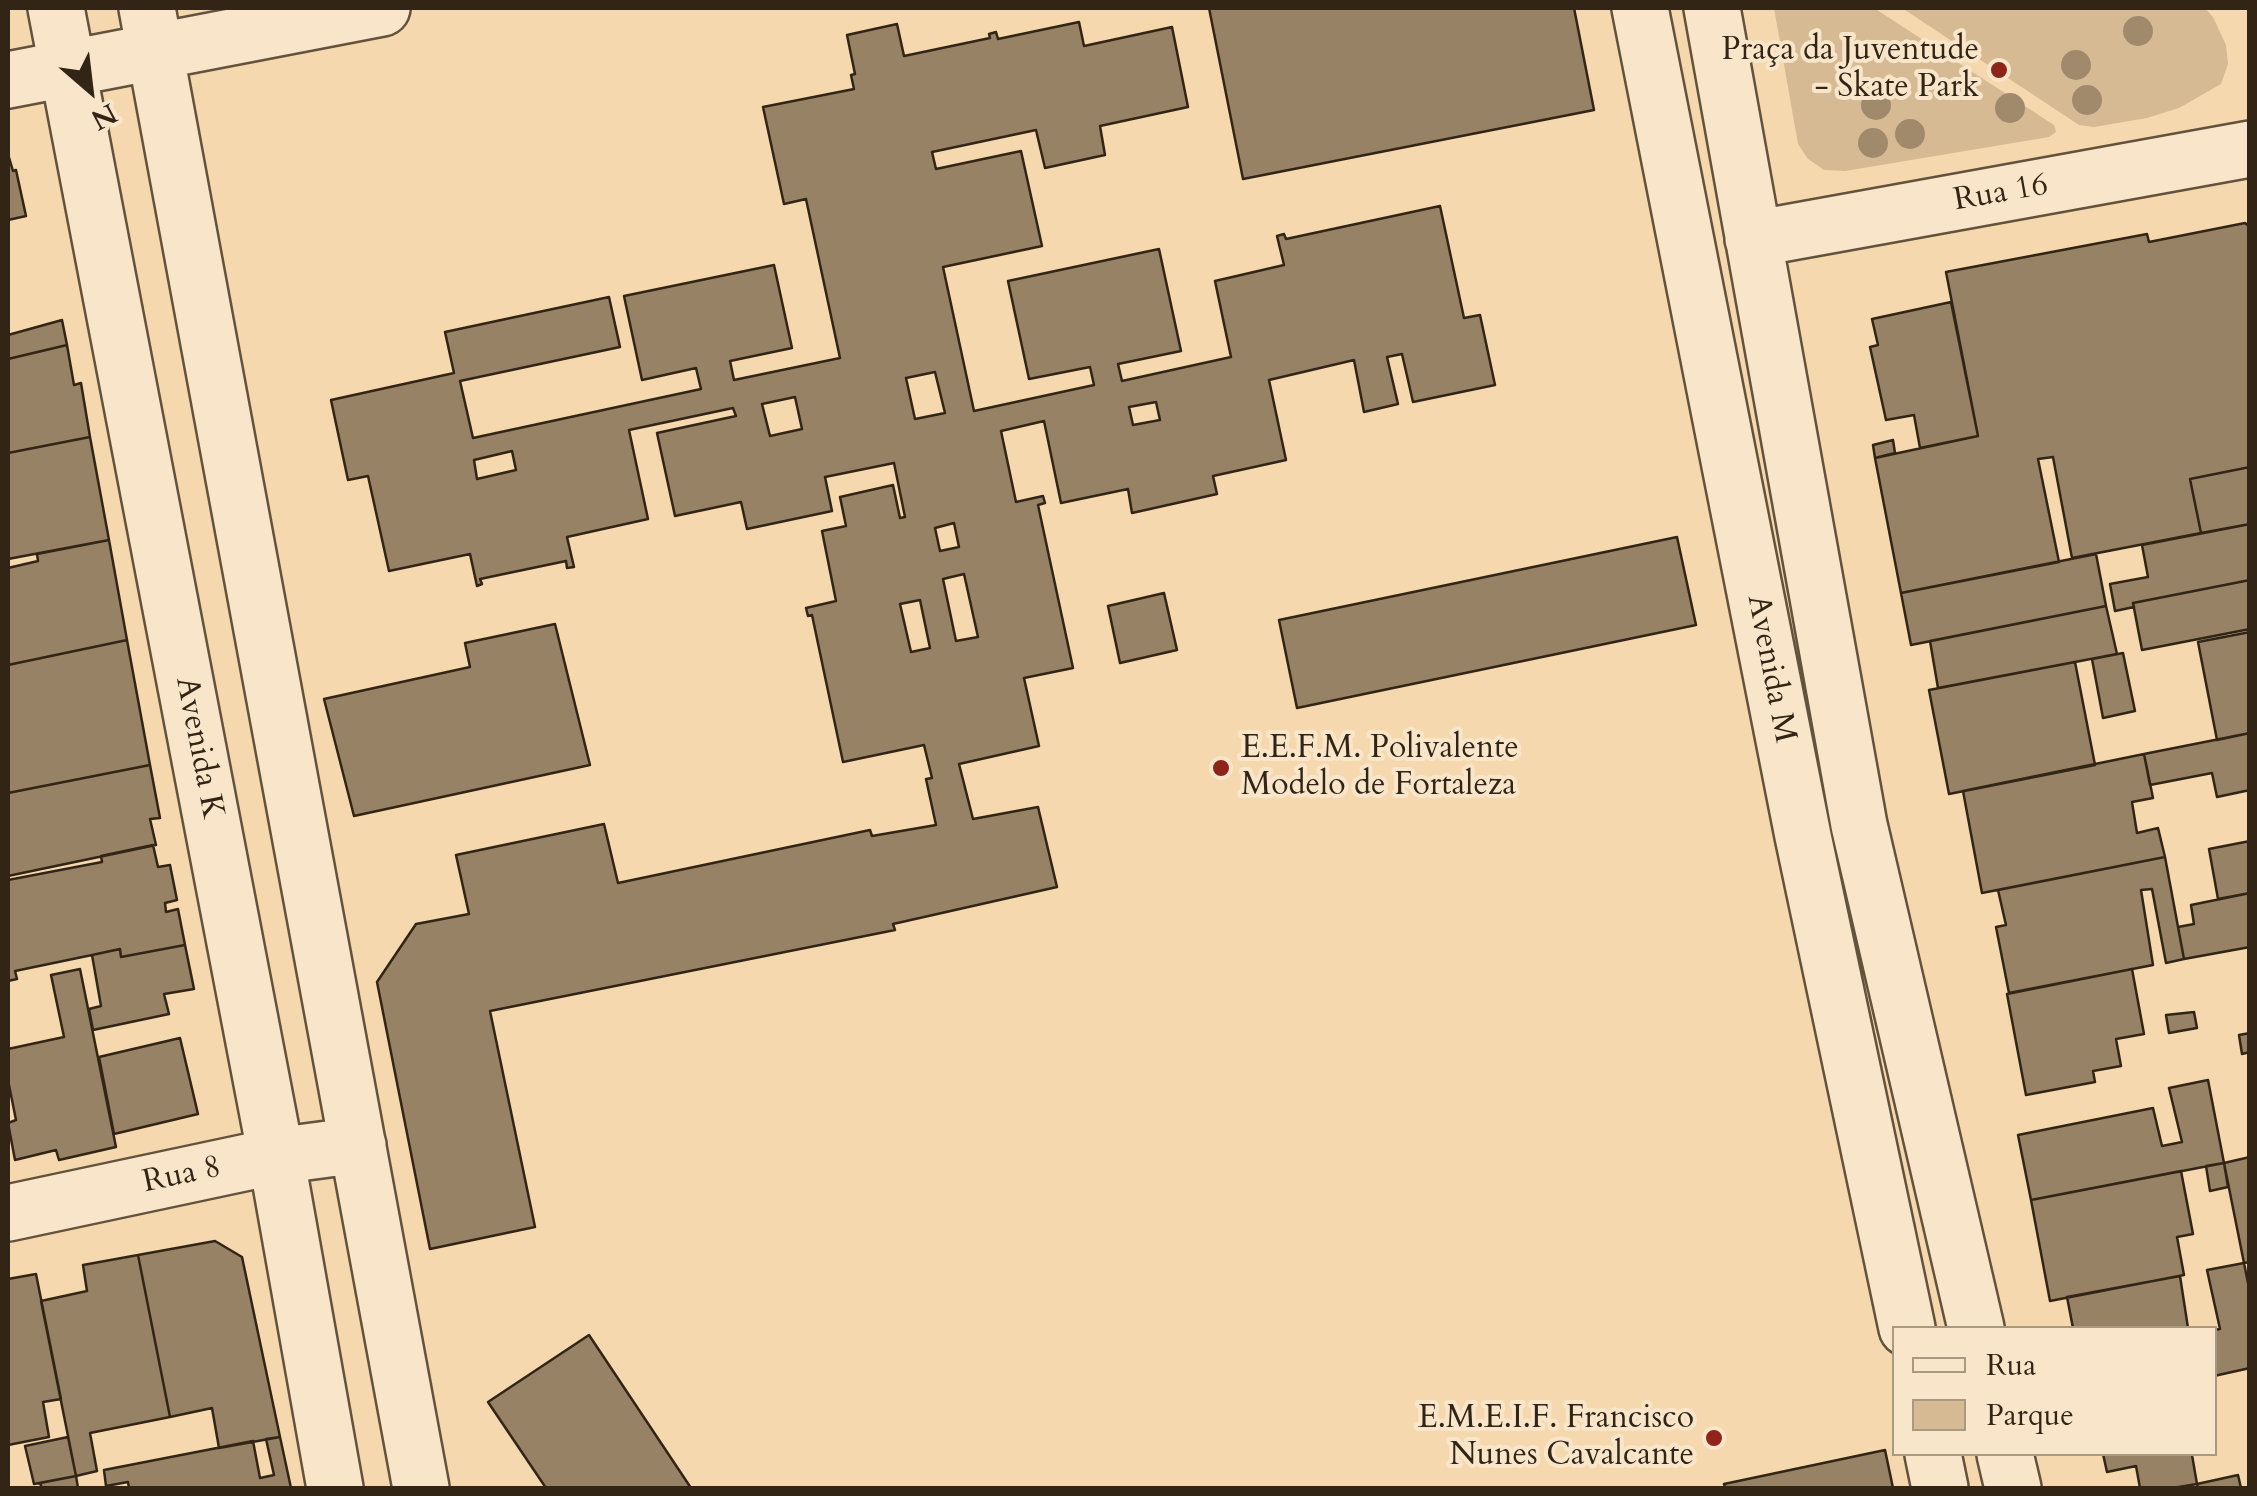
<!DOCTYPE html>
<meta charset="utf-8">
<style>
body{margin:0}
#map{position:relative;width:2257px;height:1496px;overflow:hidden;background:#f6d8ae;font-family:Cardo,serif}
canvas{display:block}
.frame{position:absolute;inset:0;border:10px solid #322516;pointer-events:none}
.legend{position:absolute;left:1892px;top:1326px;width:325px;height:130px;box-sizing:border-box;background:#f9e6ca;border:2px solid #a99982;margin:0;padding:12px 18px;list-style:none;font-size:30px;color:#322516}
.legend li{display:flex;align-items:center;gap:20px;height:50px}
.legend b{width:50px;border:2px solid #a99982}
.north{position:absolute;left:40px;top:40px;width:100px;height:100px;-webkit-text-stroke:8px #f9e6ca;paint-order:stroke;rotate:152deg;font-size:28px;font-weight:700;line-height:40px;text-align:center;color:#322516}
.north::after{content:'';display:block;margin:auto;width:35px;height:45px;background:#322516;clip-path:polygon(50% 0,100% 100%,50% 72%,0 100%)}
</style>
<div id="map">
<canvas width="2257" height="1496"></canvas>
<div class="frame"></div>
<ul class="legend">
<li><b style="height:12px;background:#f9e6ca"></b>Rua</li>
<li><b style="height:28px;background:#d5ba94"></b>Parque</li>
</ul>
<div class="north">N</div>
</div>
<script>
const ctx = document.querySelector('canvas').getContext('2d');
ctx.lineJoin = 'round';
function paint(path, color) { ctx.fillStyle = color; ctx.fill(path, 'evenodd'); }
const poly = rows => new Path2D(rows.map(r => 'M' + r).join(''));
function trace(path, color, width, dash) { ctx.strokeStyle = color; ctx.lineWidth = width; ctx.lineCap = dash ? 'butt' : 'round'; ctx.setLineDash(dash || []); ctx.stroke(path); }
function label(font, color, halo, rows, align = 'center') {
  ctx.font = font + ' Cardo,serif'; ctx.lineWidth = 8; ctx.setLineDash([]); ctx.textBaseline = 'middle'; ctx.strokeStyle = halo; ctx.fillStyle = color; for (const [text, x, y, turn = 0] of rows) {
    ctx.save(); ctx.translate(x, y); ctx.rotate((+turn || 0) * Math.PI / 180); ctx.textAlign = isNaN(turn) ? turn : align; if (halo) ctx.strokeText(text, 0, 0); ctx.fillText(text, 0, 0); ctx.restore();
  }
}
paint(poly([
 [1774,8,1874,8,2054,125,2056,132,2049,137,1845,171,1824,170,1808,159,1798,144],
 [1902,8,2205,8,2213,17,2226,45,2228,64,2221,84,2179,108,2147,118,2094,127,2079,125]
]), '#d5ba94');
const building = poly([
 [1209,8,1574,8,1594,110,1243,179,1209,8],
 [1079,22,1084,46,1172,27,1188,107,1100,126,1105,155,1045,168,1036,130,932,152,936,169,1021,151,1042,246,943,267,974,411,1094,385,1090,367,1029,379,1008,281,1159,249,1181,351,1118,364,1122,381,1231,357,1215,281,1284,265,1277,236,1284,234,1286,239,1440,206,1464,318,1480,315,1495,385,1413,402,1402,354,1387,357,1398,404,1364,412,1354,360,1269,380,1286,460,1213,476,1217,494,1132,513,1128,489,1061,503,1044,421,1001,431,1016,502,1043,496,1045,503,1038,505,1073,668,1024,678,1039,746,959,764,973,819,1038,807,1057,887,893,924,895,930,490,1011,535,1227,430,1249,377,982,416,924,469,914,456,855,604,824,618,883,870,830,872,836,936,825,926,779,932,778,924,745,843,762,812,615,808,616,806,608,836,601,822,531,846,526,840,497,893,485,900,518,905,517,894,463,825,477,832,511,747,529,741,502,675,516,657,433,736,416,733,408,629,430,648,519,567,537,574,567,567,568,566,561,480,579,482,584,477,586,470,554,389,571,368,476,348,480,331,400,454,373,445,332,609,297,620,347,460,381,473,438,701,389,696,368,642,380,624,296,774,265,792,348,730,361,734,380,840,358,806,199,784,204,763,107,854,89,851,75,855,74,847,35,897,24,904,56,990,38,989,34,996,32,998,39,1079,22],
 [935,372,945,413,915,419,906,378,935,372],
 [795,397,802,429,770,436,762,404,795,397],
 [1156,402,1160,420,1133,425,1129,407,1156,402],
 [512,451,516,470,477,479,474,460,512,451],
 [954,523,959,547,940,551,935,528,954,523],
 [964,574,978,637,956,641,943,579,964,574],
 [920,600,930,648,911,652,900,604,920,600],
 [8,154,13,171,16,170,26,216,8,220,8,154],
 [2245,223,2250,227,2250,467,2190,479,2201,533,2072,558,2053,457,2038,459,2059,562,1901,593,1875,458,1978,436,1946,272,2147,234,2149,242,2245,223],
 [1951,302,1978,436,1920,448,1914,415,1886,420,1870,347,1878,345,1872,319,1951,302],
 [62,320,67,345,8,359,8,335,62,320],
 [67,345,74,385,81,383,90,437,8,453,8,359,67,345],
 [90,437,109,540,8,559,8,453,90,437],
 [1893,440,1895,453,1875,458,1873,445,1893,440],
 [2250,467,2250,524,2201,533,2190,479,2250,467],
 [2250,524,2250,580,2133,603,2134,607,2115,611,2110,584,2148,577,2142,545,2250,524],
 [1677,537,1696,625,1297,708,1279,620,1677,537],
 [109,540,127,640,8,665,8,568,38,561,37,554,109,540],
 [2096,554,2106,606,1911,645,1901,593,2096,554],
 [2250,580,2250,629,2142,650,2133,603,2250,580],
 [1164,593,1177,650,1120,663,1108,606,1164,593],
 [2106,606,2117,654,1938,688,1930,641,2106,606],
 [555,624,590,765,354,816,324,699,470,667,465,643,555,624],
 [2250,632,2250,733,2217,740,2198,642,2250,632],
 [127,640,150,765,8,793,8,665,127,640],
 [2123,653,2135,711,2103,718,2092,659,2123,653],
 [2075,662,2095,765,1949,794,1929,690,2075,662],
 [2250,733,2250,790,2217,797,2212,773,2150,785,2144,754,2250,733],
 [2144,754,2153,798,2132,802,2137,833,2158,828,2165,857,1982,893,1963,791,2144,754],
 [150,765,160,818,150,819,156,845,8,876,8,793,150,765],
 [2250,841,2250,893,2218,899,2209,849,2250,841],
 [153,845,158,867,170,865,177,900,165,903,166,912,178,909,185,945,121,957,120,949,92,955,15,971,17,979,8,981,8,880,102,862,101,856,153,845],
 [2165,857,2184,959,2166,963,2152,889,2141,890,2153,965,2009,993,1996,927,2006,925,1998,890,2165,857],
 [2250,893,2250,947,2184,959,2178,927,2194,924,2191,905,2250,893],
 [185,945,194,989,164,994,169,1014,93,1030,89,1009,101,1006,92,955,120,949,121,957,185,945],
 [80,969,116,1147,59,1160,56,1150,15,1160,8,1123,16,1120,8,1080,8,1049,64,1037,51,975,80,969],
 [2132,969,2144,1034,2116,1039,2121,1066,2093,1071,2095,1082,2026,1095,2007,994,2132,969],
 [2194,1012,2197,1028,2169,1033,2166,1015,2194,1012],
 [2250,1033,2250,1052,2242,1054,2239,1035,2250,1033],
 [180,1038,198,1114,114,1134,99,1057,180,1038],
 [2208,1080,2224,1163,2031,1200,2018,1135,2153,1108,2162,1146,2182,1142,2169,1088,2208,1080],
 [2250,1157,2250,1262,2244,1263,2224,1163,2250,1157],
 [2224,1163,2228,1187,2210,1191,2206,1166,2224,1163],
 [2181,1171,2193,1234,2177,1237,2184,1275,2050,1301,2031,1200,2181,1171],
 [215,1241,242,1257,280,1437,219,1448,212,1408,170,1417,138,1255,215,1241],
 [138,1255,170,1417,90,1433,97,1471,76,1476,41,1301,87,1291,83,1265,138,1255],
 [2244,1263,2250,1293,2250,1368,2214,1376,2214,1330,2220,1329,2207,1270,2244,1263],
 [36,1274,61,1399,43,1402,49,1437,8,1445,8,1279,36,1274],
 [2180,1276,2188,1328,2073,1328,2067,1297,2180,1276],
 [589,1335,691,1488,546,1488,488,1402,589,1335],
 [68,1437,76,1476,34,1484,25,1446,68,1437],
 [280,1437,291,1488,129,1488,128,1482,106,1486,104,1470,253,1441,260,1478,274,1475,266,1439,280,1437],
 [1885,1450,1893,1488,1725,1488,1724,1484,1885,1450],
 [2103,1454,2198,1454,2192,1455,2197,1484,2173,1488,2140,1488,2136,1466,2107,1472,2103,1454],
 [2238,1475,2241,1488,2198,1488,2197,1484,2238,1475],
 [76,1476,78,1488,42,1488,40,1483,76,1476]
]);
paint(building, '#988265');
trace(building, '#322516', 2.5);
const minor = poly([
 [56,8,276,1156,335,1488],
 [147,8,421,1488],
 [1640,8,1803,836,1907,1328],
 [1712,8,1859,825,1976,1328],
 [8,80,382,8],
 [1753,239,2250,149],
 [8,1213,276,1156,358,1145],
 [1933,1454,1940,1488],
 [2005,1454,2013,1488]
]);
trace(minor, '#63523c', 60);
trace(minor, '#f9e6ca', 55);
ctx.fillStyle = '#a18a6c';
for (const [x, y] of [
 [2138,31],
 [2076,65],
 [2087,100],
 [1876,105],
 [2010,108],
 [1910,134],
 [1873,143]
]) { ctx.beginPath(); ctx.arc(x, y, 15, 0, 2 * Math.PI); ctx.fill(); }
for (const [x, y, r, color] of [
 [1999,70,10,"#8f2418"],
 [1221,768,10,"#8f2418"],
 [1714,1438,10,"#8f2418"]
]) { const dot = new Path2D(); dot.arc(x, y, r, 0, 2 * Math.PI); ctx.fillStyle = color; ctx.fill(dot); trace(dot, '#f9e6ca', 4); }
label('32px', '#322516', '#f9e6ca', [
 ["Praça da Juventude",1979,52],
 ["- Skate Park",1979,89],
 ["E.E.F.M. Polivalente",1241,750,"left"],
 ["Modelo de Fortaleza",1241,787,"left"],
 ["E.M.E.I.F. Francisco",1694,1420],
 ["Nunes Cavalcante",1694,1457]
], 'right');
label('32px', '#322516', '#f9e6ca', [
 ["Rua 16",2001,194,-10],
 ["Avenida M",1770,669,79],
 ["Avenida K",198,748,79],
 ["Rua 8",182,1176,-12]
]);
</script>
